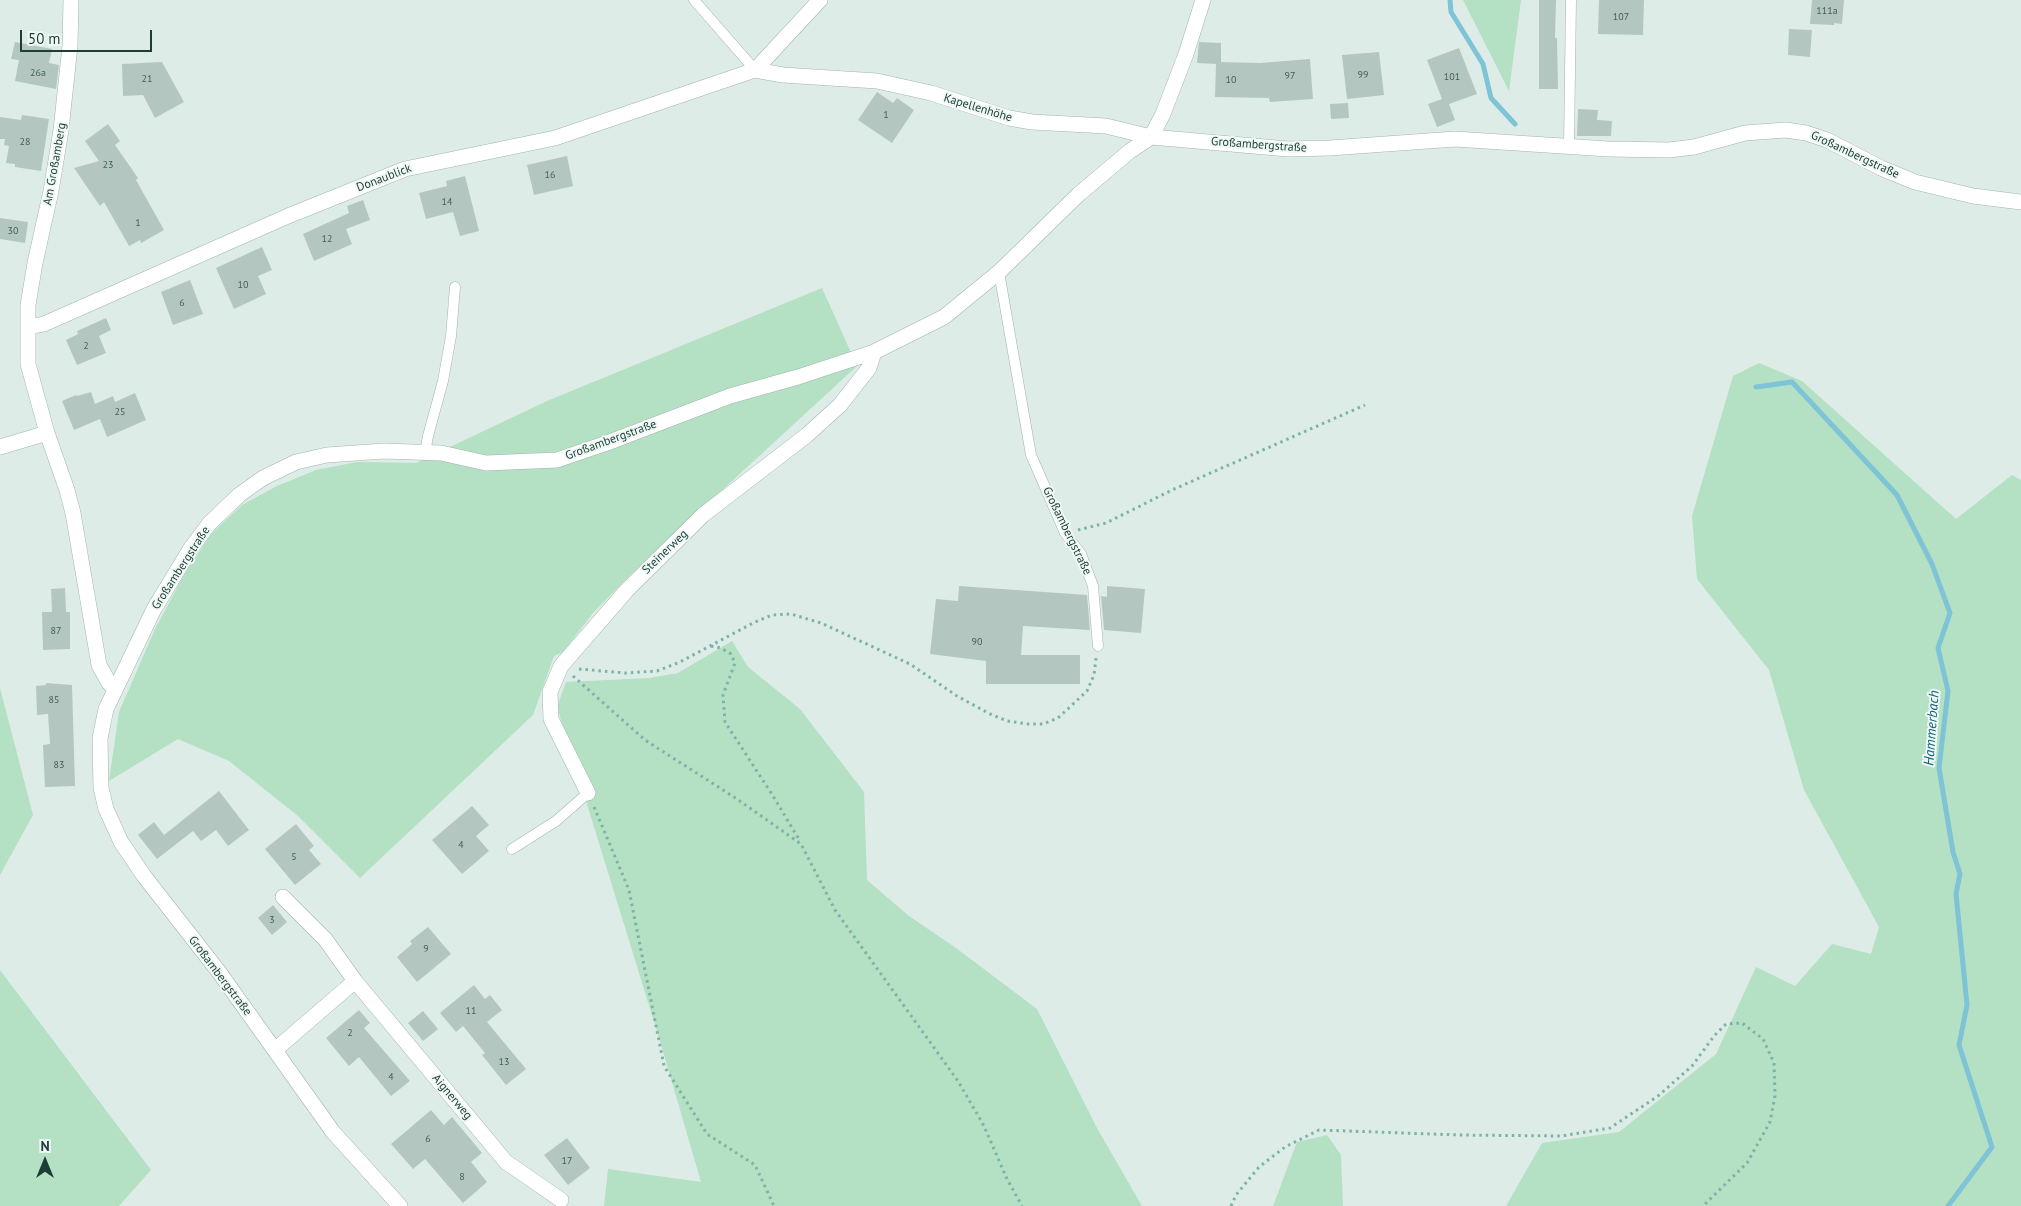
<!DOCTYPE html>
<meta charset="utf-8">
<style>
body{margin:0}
#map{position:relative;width:2021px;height:1206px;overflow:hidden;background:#deece7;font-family:"PT Sans",sans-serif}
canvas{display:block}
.north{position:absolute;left:20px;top:1136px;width:50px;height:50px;-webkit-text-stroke:4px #eff8f4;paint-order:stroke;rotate:0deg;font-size:14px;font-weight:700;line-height:20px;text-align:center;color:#1e3d37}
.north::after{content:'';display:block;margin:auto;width:18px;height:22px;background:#1e3d37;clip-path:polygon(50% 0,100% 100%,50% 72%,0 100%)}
.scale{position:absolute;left:20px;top:30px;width:132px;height:22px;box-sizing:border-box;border:2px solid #1e3d37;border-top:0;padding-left:6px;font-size:15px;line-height:18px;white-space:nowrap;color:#1e3d37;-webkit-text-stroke:4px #eff8f4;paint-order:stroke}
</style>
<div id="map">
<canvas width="2021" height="1206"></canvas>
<div class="north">N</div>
<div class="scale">50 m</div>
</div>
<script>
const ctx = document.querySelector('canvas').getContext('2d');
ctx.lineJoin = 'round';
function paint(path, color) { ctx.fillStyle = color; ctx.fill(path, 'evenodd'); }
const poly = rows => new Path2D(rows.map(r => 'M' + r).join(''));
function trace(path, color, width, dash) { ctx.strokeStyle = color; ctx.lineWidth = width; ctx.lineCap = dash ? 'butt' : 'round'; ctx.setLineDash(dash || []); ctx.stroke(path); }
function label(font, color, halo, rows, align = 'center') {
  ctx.font = font + ' "PT Sans",sans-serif'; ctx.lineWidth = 4; ctx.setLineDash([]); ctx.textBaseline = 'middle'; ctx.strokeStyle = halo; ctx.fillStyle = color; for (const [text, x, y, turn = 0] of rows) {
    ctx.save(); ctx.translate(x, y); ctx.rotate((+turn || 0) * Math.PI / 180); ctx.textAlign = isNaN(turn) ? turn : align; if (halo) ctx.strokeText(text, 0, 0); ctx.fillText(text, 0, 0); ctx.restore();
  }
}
paint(poly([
 [1463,0,1521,0,1509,91],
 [822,288,857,366,631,574,593,613,563,652,554,656,533,715,360,878,298,816,229,761,178,739,109,781,119,712,155,629,186,571,212,533,242,505,277,486,316,470,357,462,416,463,547,401],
 [1759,363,1802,381,1956,519,2012,475,2021,480,2021,1206,1506,1206,1542,1143,1619,1132,1716,1054,1756,967,1795,986,1832,944,1871,954,1879,927,1804,790,1769,670,1697,579,1692,516,1733,376],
 [732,641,748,667,800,709,864,792,867,880,909,916,956,948,1037,1009,1097,1128,1142,1206,604,1206,608,1169,701,1182,660,1041,557,707,566,682,649,678,678,673],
 [0,688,33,815,0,875],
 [0,970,151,1170,119,1206,0,1206],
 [1327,1135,1341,1155,1343,1206,1273,1206,1297,1142]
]), '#b4e0c3');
trace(poly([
 [1450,0,1451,12,1483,64,1491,98,1515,124],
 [1756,387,1792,382,1897,495,1932,564,1950,613,1938,648,1948,691,1939,768,1953,852,1960,874,1956,894,1967,1005,1959,1045,1992,1147,1948,1206]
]), '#7fc3d7', 5);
paint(poly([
 [1539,0,1556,0,1555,38,1557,38,1558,89,1539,89],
 [1599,0,1644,0,1643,35,1598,34],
 [1812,0,1844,0,1842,24,1834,23,1834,25,1810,24],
 [1789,29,1812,30,1810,57,1788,55],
 [15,42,52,49,49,63,59,65,56,89,15,81,19,60,11,59],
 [1199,42,1221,43,1221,62,1260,63,1310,59,1313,99,1270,102,1269,98,1215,97,1216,64,1197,63],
 [1459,48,1477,94,1449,104,1455,120,1437,127,1428,104,1442,99,1427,60],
 [1379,52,1384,95,1347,99,1342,55],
 [162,62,184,102,155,118,143,95,123,96,122,64],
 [877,92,893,103,897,98,914,110,892,143,858,120],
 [1348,103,1349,118,1331,119,1330,104],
 [1578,109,1598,110,1597,120,1612,121,1611,136,1577,136],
 [22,115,49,119,41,171,15,167,15,164,6,163,9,146,4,145,5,139,0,139,0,117,21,120],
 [108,124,120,141,115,145,138,178,136,180,164,230,141,243,140,240,129,246,104,202,100,206,74,168,99,161,85,141],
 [567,156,573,186,534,195,527,165],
 [465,176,479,231,460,236,453,212,426,219,419,193,447,186,446,181],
 [363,200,370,220,346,229,352,244,314,261,303,234,349,213,347,206],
 [0,218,28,222,25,243,0,239],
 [262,247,272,270,258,276,266,294,234,309,216,268],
 [190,280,203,314,173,325,161,292],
 [106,318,111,330,99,336,106,353,77,365,66,340,78,334,77,331],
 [91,392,95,404,113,396,115,402,135,393,146,420,107,437,100,419,74,430,62,401,76,395,77,396],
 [959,586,1087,595,1090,630,1023,626,1021,655,1080,655,1080,684,986,684,986,661,930,654,936,599,958,601],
 [1107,586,1145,589,1141,633,1104,630,1101,596,1107,597],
 [65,588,66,612,70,612,70,649,43,650,42,612,52,612,51,589],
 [46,683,72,685,75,786,45,787,43,745,50,744,48,714,37,715,36,686,46,685],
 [219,791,249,830,228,846,216,830,201,841,193,831,157,859,138,835,154,822,164,835],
 [472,806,489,825,476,836,489,851,462,874,432,840],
 [296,824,314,846,309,850,321,864,295,885,265,849],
 [273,905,287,922,272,935,258,918],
 [428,927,451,954,417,982,397,957,412,944,410,941],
 [474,985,485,999,490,995,502,1010,487,1022,526,1069,506,1085,482,1055,485,1053,463,1026,456,1032,440,1013],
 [359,1010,370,1023,364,1028,410,1081,391,1096,359,1057,349,1066,326,1038],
 [423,1011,438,1029,423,1041,408,1023],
 [431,1110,444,1125,452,1117,482,1153,471,1162,487,1182,463,1203,425,1159,413,1169,391,1144],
 [567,1138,590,1168,568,1185,544,1155]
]), '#b3c7c0');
const lane = poly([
 [694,0,755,70],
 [1569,146,1571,0],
 [999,272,1031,455,1065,533,1081,554,1093,586,1098,646],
 [425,453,428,436,443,381,451,336,455,287],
 [512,849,556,821,588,793]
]);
const street = poly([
 [71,0,70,46,61,130,51,191,35,263,28,305,28,364,47,433,67,490,73,513,99,665,109,683,115,689],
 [755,70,820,0],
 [1151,137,1163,114,1186,54,1203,0],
 [28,327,44,324,288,216,405,169,555,138,755,70,783,75,877,81,931,93,1009,118,1032,122,1106,126,1151,137],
 [0,447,47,433],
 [588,793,551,719,550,692,561,666,627,590,703,515,807,435,840,405,869,368,874,352],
 [283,897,325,939,355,981,506,1162,561,1200],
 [275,1050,355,981],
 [400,1206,333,1132,219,972,144,876,121,842,106,809,101,788,100,738,106,709,154,609,191,548,209,524,239,495,263,478,296,462,327,455,384,451,441,453,486,463,557,460,607,443,730,396,798,377,874,352,944,317,999,272,1079,194,1130,151,1151,137,1288,149,1330,148,1455,139,1608,149,1669,150,1694,147,1745,133,1786,130,1806,133,1827,140,1881,168,1915,182,1973,196,2021,202]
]);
trace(lane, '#a1b4af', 11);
trace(street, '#a1b4af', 16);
trace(poly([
 [1078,530,1106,523,1172,490,1365,405],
 [711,646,721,648,731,654,735,663,723,695,725,722,773,796,800,841],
 [579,669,625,673,657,671,680,662,753,623,772,615,791,614,821,623,910,664,957,696,990,714,1007,721,1028,724,1043,724,1058,718,1087,691,1094,675,1096,658],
 [573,676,645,740,737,799,801,844,835,910,958,1081,984,1126,1007,1179,1022,1206],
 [594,807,629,890,664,1066,707,1134,755,1165,774,1206],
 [1231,1206,1236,1195,1259,1167,1285,1147,1319,1130,1460,1135,1561,1136,1610,1128,1658,1096,1692,1066,1714,1036,1726,1024,1742,1023,1763,1039,1774,1063,1775,1096,1770,1122,1747,1163,1703,1206]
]), '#7bb3a6', 3, [2.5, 4]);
trace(lane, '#fff', 10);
trace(street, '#fff', 15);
label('10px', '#436059', null, [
 ["111a",1827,11],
 ["107",1621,17],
 ["26a",38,73],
 ["99",1363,75],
 ["97",1290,76],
 ["101",1452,77],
 ["21",147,79],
 ["10",1231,80],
 ["1",886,115],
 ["28",25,142],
 ["23",108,165],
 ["16",550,175],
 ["14",447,202],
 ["1",138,223],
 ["30",13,231],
 ["12",327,239],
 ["10",243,285],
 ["6",182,303],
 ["2",86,346],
 ["25",120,412],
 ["87",56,631],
 ["90",977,642],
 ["85",54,700],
 ["83",59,765],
 ["4",461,845],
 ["5",294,857],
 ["3",272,920],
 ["9",426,949],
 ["11",471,1011],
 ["2",350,1033],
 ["13",504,1062],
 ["4",391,1077],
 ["6",428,1139],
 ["17",567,1161],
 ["8",462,1177]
]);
label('12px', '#1e3d37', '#eff8f4', [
 ["Kapellenhöhe",978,108,17],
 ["Großambergstraße",1259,145,4],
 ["Großambergstraße",1855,155,25],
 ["Am Großamberg",55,164,-80],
 ["Donaublick",384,178,-21],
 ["Großambergstraße",611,440,-20],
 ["Großambergstraße",1067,531,64],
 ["Steinerweg",665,552,-44],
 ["Großambergstraße",181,568,-57],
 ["Großambergstraße",220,976,53],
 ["Aignerweg",452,1097,50]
]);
label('italic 14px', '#12647f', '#eff8f4', [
 ["Hammerbach",1932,728,-86]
]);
</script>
